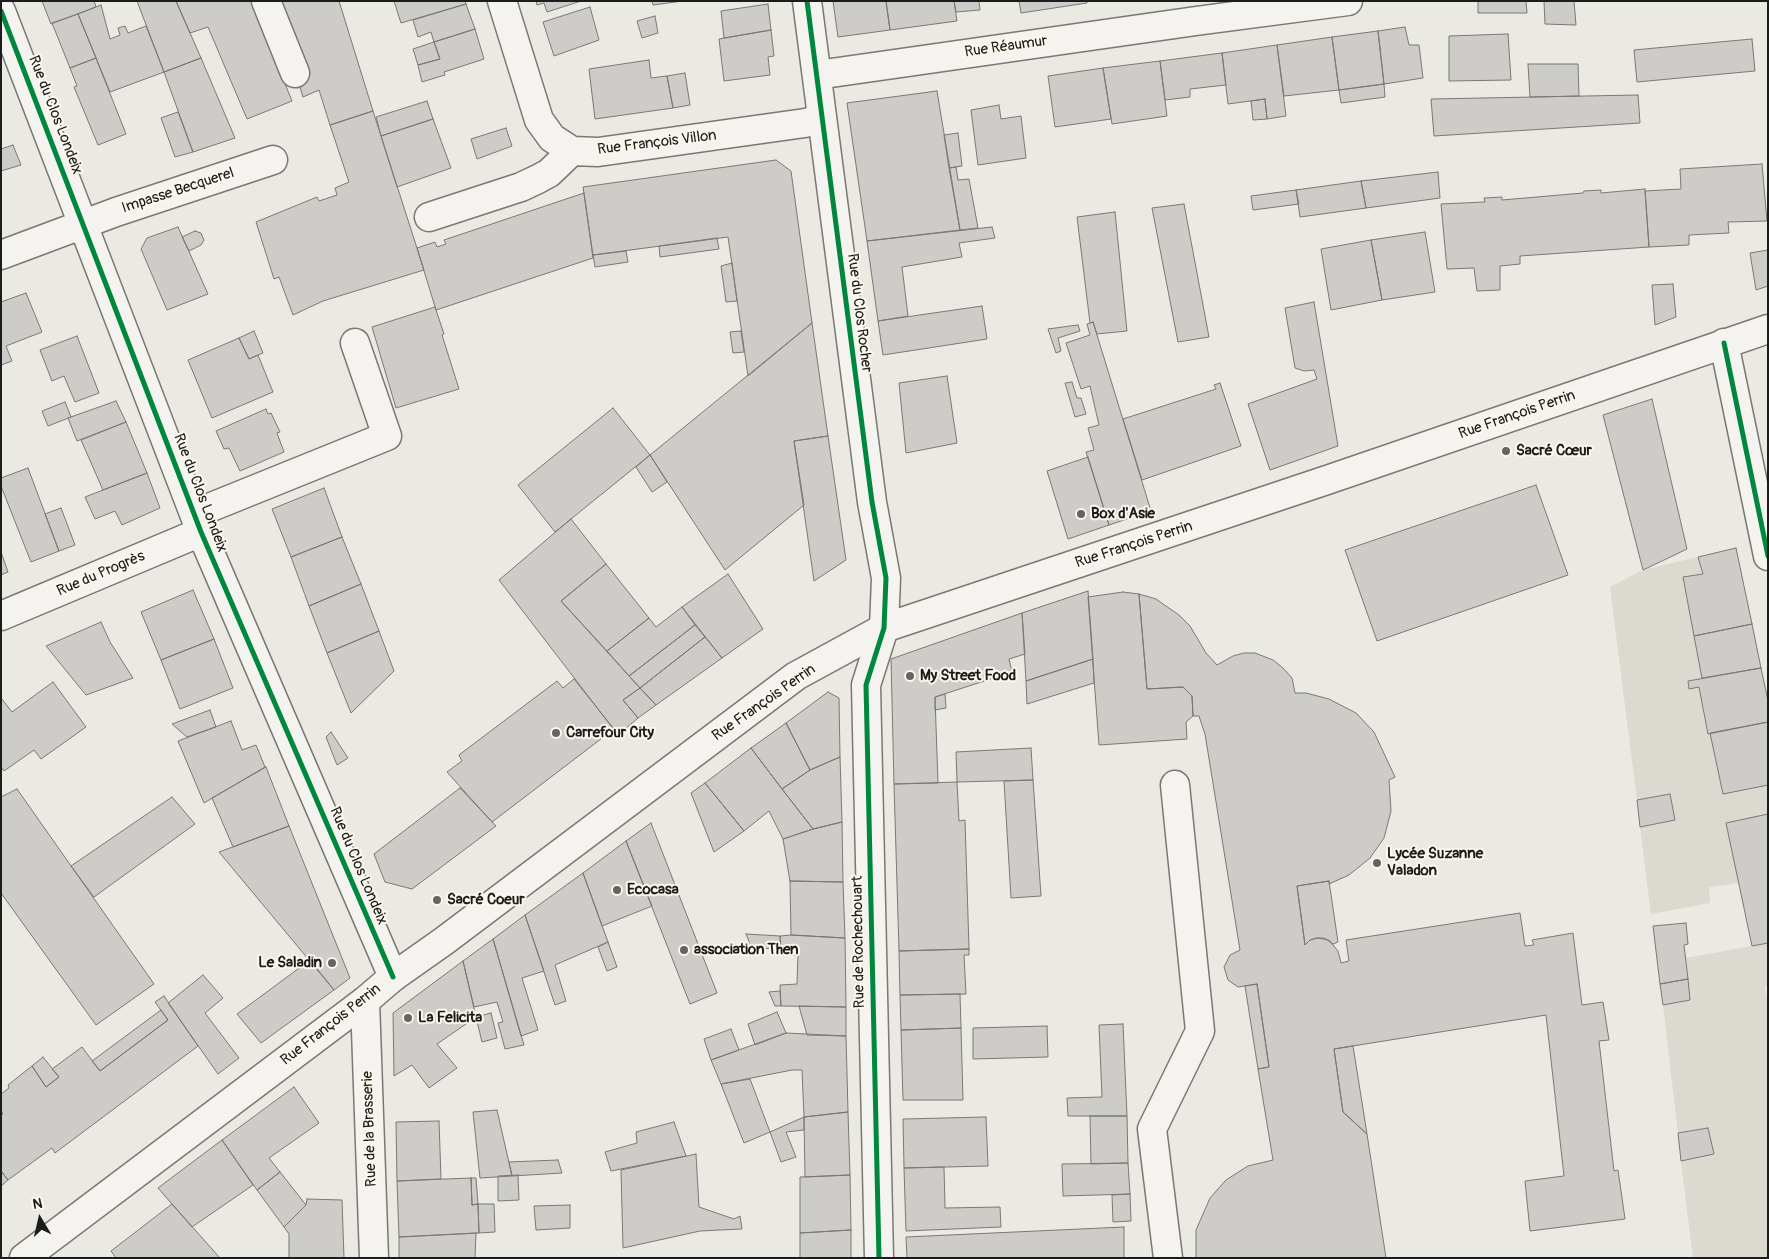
<!DOCTYPE html>
<meta charset="utf-8">
<style>
body{margin:0}
#map{position:relative;width:1769px;height:1259px;overflow:hidden;background:#eae9e2;font-family:Pangolin,sans-serif}
canvas{display:block}
.frame{position:absolute;inset:0;border:2px solid #1c1c1c;pointer-events:none}
.north{position:absolute;left:15px;top:1194px;width:50px;height:50px;-webkit-text-stroke:4px #fbf7ec;paint-order:stroke;rotate:351deg;font-size:14px;font-weight:700;line-height:20px;text-align:center;color:#1c1c1c}
.north::after{content:'';display:block;margin:auto;width:18px;height:22px;background:#1c1c1c;clip-path:polygon(50% 0,100% 100%,50% 72%,0 100%)}
</style>
<div id="map">
<canvas width="1769" height="1259"></canvas>
<div class="frame"></div>
<div class="north">N</div>
</div>
<script>
const ctx = document.querySelector('canvas').getContext('2d');
ctx.lineJoin = 'round';
function paint(path, color) { ctx.fillStyle = color; ctx.fill(path, 'evenodd'); }
const poly = rows => new Path2D(rows.map(r => 'M' + r).join(''));
function trace(path, color, width, dash) { ctx.strokeStyle = color; ctx.lineWidth = width; ctx.lineCap = dash ? 'butt' : 'round'; ctx.setLineDash(dash || []); ctx.stroke(path); }
function label(font, color, halo, rows, align = 'center') {
  ctx.font = font + ' Pangolin,sans-serif'; ctx.lineWidth = 4; ctx.setLineDash([]); ctx.textBaseline = 'middle'; ctx.strokeStyle = halo; ctx.fillStyle = color; for (const [text, x, y, turn = 0] of rows) {
    ctx.save(); ctx.translate(x, y); ctx.rotate((+turn || 0) * Math.PI / 180); ctx.textAlign = isNaN(turn) ? turn : align; if (halo) ctx.strokeText(text, 0, 0); ctx.fillText(text, 0, 0); ctx.restore();
  }
}
paint(poly([
 [1698,557,1703,574,1683,578,1702,678,1688,681,1689,688,1699,687,1708,733,1710,733,1723,793,1768,785,1768,814,1726,823,1739,883,1709,887,1710,903,1651,914,1640,827,1675,820,1670,794,1637,800,1610,587,1643,570],
 [1768,943,1768,986,1765,987,1768,1003,1768,1258,1693,1258,1681,1161,1714,1154,1708,1128,1678,1133,1663,1005,1690,1000,1686,958]
]), '#dbd9d0');
const building = poly([
 [42,1,94,1,96,7,51,24,42,1],
 [137,1,176,1,201,58,164,72,137,1],
 [176,1,252,1,292,101,247,119,208,27,190,33,176,1],
 [274,1,339,1,373,111,330,125,319,90,303,97,274,1],
 [394,1,465,1,466,4,401,23,394,1],
 [536,1,581,1,547,12,544,3,537,5,536,1],
 [652,1,683,1,653,5,652,1],
 [833,1,886,1,890,30,838,37,833,1],
 [886,1,954,1,957,21,890,30,886,1],
 [954,1,979,1,980,10,956,12,954,1],
 [1019,1,1087,1,1087,3,1021,13,1019,1],
 [1478,1,1526,1,1527,13,1478,13,1478,1],
 [1544,1,1574,1,1576,25,1545,24,1544,1],
 [466,4,475,29,434,42,431,32,418,37,413,20,466,4],
 [768,4,771,30,724,38,721,11,768,4],
 [101,5,110,39,120,35,118,28,125,26,128,33,146,26,164,72,110,92,78,14,101,5],
 [590,7,599,40,554,56,543,22,590,7],
 [78,14,96,58,70,68,52,23,78,14],
 [655,16,658,33,642,38,637,21,655,16],
 [1405,27,1409,45,1419,45,1423,78,1384,84,1378,31,1405,27],
 [475,29,484,59,444,72,445,75,422,82,418,65,440,59,434,42,475,29],
 [771,30,774,56,768,57,770,75,724,81,719,39,771,30],
 [1378,31,1384,84,1339,90,1332,37,1378,31],
 [1508,34,1511,80,1449,81,1449,36,1508,34],
 [1332,37,1339,90,1284,96,1277,45,1332,37],
 [1752,39,1755,71,1637,82,1634,50,1752,39],
 [434,42,440,59,418,65,413,49,434,42],
 [1277,45,1286,116,1267,119,1265,99,1228,104,1222,53,1277,45],
 [1222,53,1226,85,1190,89,1190,97,1165,100,1160,61,1222,53],
 [96,58,126,134,98,145,74,87,77,86,70,68,96,58],
 [201,58,235,138,193,152,164,72,201,58],
 [649,60,651,78,667,76,673,108,595,119,589,69,649,60],
 [1160,61,1167,116,1112,124,1103,68,1160,61],
 [1528,64,1578,64,1579,96,1530,97,1528,64],
 [1103,68,1111,119,1055,127,1048,76,1103,68],
 [685,73,690,105,673,108,667,76,685,73],
 [1384,84,1385,97,1341,103,1339,90,1384,84],
 [937,91,960,230,867,241,847,103,937,91],
 [1638,95,1640,123,1434,136,1431,99,1638,95],
 [1265,99,1267,119,1253,120,1251,101,1265,99],
 [427,101,433,119,381,136,376,117,427,101],
 [999,105,1001,119,1021,116,1026,158,978,165,971,110,999,105],
 [373,111,424,270,323,301,293,315,279,277,274,279,256,222,317,197,319,201,337,195,335,188,349,182,330,125,373,111],
 [178,112,193,152,175,157,161,118,178,112],
 [433,119,451,168,397,187,381,136,433,119],
 [506,128,512,146,477,159,471,139,506,128],
 [958,133,962,166,949,168,944,135,958,133],
 [13,145,21,165,1,171,1,149,13,145],
 [776,160,791,171,812,323,748,376,728,237,593,255,583,187,776,160],
 [1762,164,1767,221,1728,222,1729,233,1689,235,1689,245,1649,247,1645,191,1681,189,1680,169,1762,164],
 [956,167,958,180,969,179,978,228,960,230,949,168,956,167],
 [1438,172,1440,198,1366,208,1361,181,1438,172],
 [1361,181,1366,208,1300,217,1296,190,1361,181],
 [1645,189,1649,247,1520,256,1520,264,1500,266,1500,290,1477,291,1474,268,1447,269,1441,204,1485,202,1484,198,1502,197,1502,200,1583,193,1584,191,1601,190,1601,193,1645,189],
 [1296,190,1299,204,1253,210,1251,196,1296,190],
 [584,193,593,258,436,310,417,248,435,242,437,247,446,244,444,240,584,193],
 [1184,204,1209,337,1178,342,1152,208,1184,204],
 [1115,212,1127,331,1097,334,1093,322,1090,323,1077,217,1115,212],
 [178,227,208,294,167,310,141,249,147,238,178,227],
 [992,227,995,238,959,243,962,257,902,267,908,316,878,321,867,241,992,227],
 [195,231,201,233,204,240,201,245,189,251,182,237,195,231],
 [1425,232,1435,292,1382,300,1371,240,1425,232],
 [717,238,719,249,660,257,659,246,717,238],
 [1371,240,1382,300,1331,310,1321,249,1371,240],
 [1768,250,1768,286,1756,290,1750,253,1768,250],
 [626,251,628,262,595,267,593,255,626,251],
 [732,263,737,301,726,302,721,266,732,263],
 [1673,284,1676,317,1655,325,1652,285,1673,284],
 [26,293,42,332,6,346,12,361,1,365,1,302,26,293],
 [1314,302,1338,446,1270,470,1248,404,1317,379,1314,370,1304,371,1295,368,1285,308,1314,302],
 [982,306,987,339,883,355,878,321,982,306],
 [435,307,444,334,442,335,459,389,396,408,372,327,435,307],
 [1093,322,1151,511,1109,525,1086,452,1094,450,1088,428,1099,425,1090,386,1081,389,1066,343,1090,335,1087,324,1093,322],
 [812,323,828,436,794,441,804,505,725,570,650,455,812,323],
 [1078,325,1080,331,1058,338,1061,351,1056,353,1048,329,1078,325],
 [254,331,263,353,249,359,239,338,254,331],
 [741,331,744,352,733,353,730,332,741,331],
 [77,336,99,393,75,402,64,376,52,381,40,350,77,336],
 [239,338,249,359,258,355,273,392,212,418,188,360,239,338],
 [947,376,957,443,906,453,899,383,947,376],
 [1072,382,1077,398,1081,398,1086,414,1075,417,1065,383,1072,382],
 [1220,383,1241,446,1142,480,1123,419,1216,389,1214,385,1220,383],
 [1652,399,1687,549,1643,570,1603,415,1652,399],
 [116,401,126,422,77,441,68,418,116,401],
 [65,402,71,417,48,426,42,411,65,402],
 [613,408,650,455,555,532,518,485,613,408],
 [266,409,268,414,271,413,280,432,277,433,284,452,240,471,229,448,224,449,216,431,266,409],
 [126,422,147,473,103,490,81,440,126,422],
 [828,436,846,560,814,581,794,441,828,436],
 [650,455,667,482,652,492,636,467,650,455],
 [1088,457,1109,525,1068,539,1047,471,1088,457],
 [28,468,59,551,31,562,1,486,1,478,28,468],
 [147,473,160,508,122,525,115,511,95,519,85,497,147,473],
 [1536,485,1568,575,1377,641,1345,550,1536,485],
 [324,488,342,537,291,557,272,509,324,488],
 [61,508,75,545,59,551,45,514,61,508],
 [571,519,606,564,561,601,640,688,623,700,638,718,618,735,499,580,571,519],
 [342,537,361,584,309,606,291,557,342,537],
 [1736,548,1752,624,1694,636,1683,577,1703,574,1698,557,1736,548],
 [1,552,8,572,1,575,1,552],
 [606,564,649,618,607,651,561,601,606,564],
 [728,574,763,629,722,658,682,607,728,574],
 [361,584,379,631,327,653,309,606,361,584],
 [193,590,214,639,161,660,141,612,193,590],
 [1088,591,1093,659,1026,681,1022,613,1088,591],
 [1123,592,1139,594,1147,689,1183,687,1192,696,1193,716,1186,722,1187,739,1099,745,1088,597,1123,592],
 [1139,594,1156,599,1179,615,1190,626,1206,653,1217,665,1233,656,1244,653,1255,653,1273,660,1283,668,1292,678,1295,693,1306,693,1329,699,1356,713,1374,732,1395,777,1389,780,1391,811,1384,838,1370,858,1349,875,1329,884,1329,881,1297,886,1305,945,1310,940,1317,938,1329,940,1338,951,1341,963,1349,961,1346,940,1520,913,1525,946,1534,945,1532,940,1573,933,1582,1005,1603,1002,1609,1040,1599,1041,1614,1171,1618,1170,1625,1219,1530,1231,1525,1181,1564,1176,1546,1015,1334,1049,1343,1112,1367,1134,1386,1258,1196,1258,1196,1230,1210,1198,1226,1180,1248,1166,1273,1160,1258,1069,1269,1067,1257,984,1238,987,1228,980,1224,967,1230,955,1240,950,1205,734,1199,716,1193,716,1192,696,1183,687,1147,689,1139,594],
 [682,607,695,625,629,676,607,651,649,618,656,627,682,607],
 [1022,613,1025,654,1009,659,1012,672,935,697,938,783,894,784,891,659,1022,613],
 [101,622,110,642,133,678,86,695,46,646,101,622],
 [1752,624,1761,668,1702,678,1694,636,1752,624],
 [695,625,705,637,640,688,629,676,695,625],
 [379,631,394,671,351,713,327,653,379,631],
 [705,637,722,658,656,705,640,688,705,637],
 [214,639,233,688,180,709,161,660,214,639],
 [1093,659,1094,683,1027,704,1026,681,1093,659],
 [1761,668,1768,701,1768,722,1708,734,1699,687,1689,689,1688,681,1761,668],
 [574,679,614,729,492,822,447,772,462,761,459,755,557,681,563,688,574,679],
 [53,682,86,727,41,759,34,750,4,771,1,767,1,698,12,712,53,682],
 [640,688,656,705,638,718,623,700,640,688],
 [828,692,839,698,840,757,810,770,786,723,828,692],
 [945,694,946,708,935,710,935,697,945,694],
 [210,710,216,727,187,737,172,724,210,710],
 [231,721,242,750,256,745,265,767,204,803,178,741,231,721],
 [1768,722,1768,785,1723,794,1710,733,1768,722],
 [786,723,810,770,782,789,751,748,786,723],
 [331,732,348,758,337,765,326,737,331,732],
 [751,748,782,789,813,829,783,839,769,811,744,831,705,783,751,748],
 [1031,748,1033,780,957,782,956,752,1031,748],
 [840,757,842,822,813,829,782,789,810,770,840,757],
 [266,767,289,826,233,847,212,798,266,767],
 [1033,780,1041,896,1011,898,1004,781,1033,780],
 [957,782,959,821,965,820,969,949,899,951,894,784,957,782],
 [705,783,744,831,714,852,691,793,705,783],
 [460,788,496,826,412,889,385,882,374,854,460,788],
 [17,789,154,984,96,1025,1,893,1,797,17,789],
 [1670,794,1675,820,1640,827,1637,800,1670,794],
 [172,797,195,824,94,897,71,866,172,797],
 [1768,814,1768,943,1752,946,1726,823,1768,814],
 [842,822,843,882,790,881,783,839,813,829,842,822],
 [651,823,717,993,690,1004,626,841,651,823],
 [289,826,350,978,334,990,219,852,289,826],
 [626,841,652,906,602,926,583,873,626,841],
 [583,873,608,942,555,965,566,1001,555,1005,525,915,583,873],
 [790,881,843,882,845,938,791,935,790,881],
 [1329,881,1338,942,1333,944,1324,938,1317,938,1310,940,1305,945,1297,886,1329,881],
 [525,915,544,971,522,978,538,1030,521,1036,493,939,525,915],
 [1686,923,1688,944,1684,945,1688,979,1660,984,1653,926,1686,923],
 [746,934,780,936,781,948,752,949,746,934],
 [791,935,845,938,846,1007,781,1006,780,985,797,984,798,955,781,955,780,936,791,935],
 [493,939,524,1045,505,1049,498,1023,503,1022,497,1002,474,1007,463,961,493,939],
 [608,942,617,967,607,971,598,947,608,942],
 [969,949,969,955,964,955,966,994,900,995,899,951,969,949],
 [310,960,334,990,261,1043,237,1014,310,960],
 [463,961,476,1017,437,1044,457,1068,429,1088,412,1065,394,1076,393,1013,463,961],
 [203,975,223,998,205,1013,239,1058,218,1074,168,1003,203,975],
 [1688,979,1690,1000,1663,1005,1660,984,1688,979],
 [1257,984,1269,1067,1258,1069,1245,986,1257,984],
 [780,991,781,1006,775,1006,769,992,780,991],
 [960,994,961,1028,901,1030,900,995,960,994],
 [164,996,198,1046,55,1153,52,1148,8,1180,1,1171,1,1115,3,1114,1,1111,1,1094,9,1088,8,1085,32,1066,46,1087,59,1077,52,1069,82,1047,100,1071,168,1020,155,1002,164,996],
 [799,1006,846,1007,846,1036,807,1035,799,1006],
 [161,1010,168,1020,100,1071,92,1061,161,1010],
 [777,1012,786,1033,755,1045,748,1024,777,1012],
 [491,1013,497,1038,482,1042,476,1017,491,1013],
 [1123,1024,1127,1116,1068,1116,1067,1098,1102,1097,1099,1025,1123,1024],
 [1047,1026,1048,1057,973,1059,973,1028,1047,1026],
 [961,1028,963,1100,903,1100,901,1030,961,1028],
 [731,1029,739,1050,711,1060,704,1039,731,1029],
 [786,1033,846,1036,848,1112,804,1117,802,1070,792,1070,721,1084,711,1060,786,1033],
 [1353,1046,1367,1134,1343,1112,1334,1049,1353,1046],
 [43,1057,59,1077,46,1087,32,1066,43,1057],
 [750,1079,770,1132,744,1143,721,1084,750,1079],
 [294,1087,319,1123,269,1158,280,1172,257,1190,222,1140,294,1087],
 [497,1110,512,1176,480,1178,473,1112,497,1110],
 [848,1112,850,1175,805,1177,804,1117,848,1112],
 [1090,1116,1127,1116,1128,1163,1091,1164,1090,1116],
 [804,1117,804,1130,786,1132,796,1157,781,1162,770,1132,804,1117],
 [986,1117,988,1166,904,1168,903,1119,986,1117],
 [439,1121,441,1179,397,1181,396,1122,439,1121],
 [674,1122,686,1156,611,1171,605,1152,637,1143,636,1132,674,1122],
 [1708,1128,1714,1154,1681,1161,1678,1133,1708,1128],
 [222,1140,253,1185,192,1227,158,1188,222,1140],
 [696,1154,699,1207,734,1219,740,1216,742,1229,700,1231,623,1248,621,1170,696,1154],
 [558,1160,562,1173,512,1176,509,1162,558,1160],
 [1128,1163,1130,1194,1063,1196,1062,1164,1128,1163],
 [944,1167,945,1208,1000,1207,1001,1227,906,1231,904,1168,944,1167],
 [1,1171,8,1180,1,1186,1,1171],
 [280,1172,306,1205,284,1227,257,1190,280,1172],
 [518,1175,519,1200,498,1201,498,1176,518,1175],
 [850,1175,851,1230,800,1233,800,1177,850,1175],
 [471,1178,472,1205,478,1204,479,1233,399,1237,397,1181,471,1178],
 [471,1178,476,1178,478,1204,472,1205,471,1178],
 [1130,1194,1131,1221,1113,1222,1112,1195,1130,1194],
 [307,1199,342,1200,344,1258,289,1258,289,1234,284,1227,306,1205,307,1199],
 [172,1204,220,1258,116,1258,111,1251,172,1204],
 [478,1204,494,1204,495,1232,479,1233,478,1204],
 [570,1205,570,1228,536,1230,534,1206,570,1205],
 [1124,1227,1124,1258,907,1258,906,1237,1124,1227],
 [851,1230,851,1258,800,1258,800,1233,851,1230],
 [476,1233,475,1258,399,1258,399,1237,476,1233]
]);
paint(building, '#cdccc8');
trace(building, '#797875', 1);
const minor = poly([
 [266,1,295,73],
 [502,1,539,120,552,138,572,151,598,152,805,123,821,119],
 [807,1,872,502,886,578,884,628,866,685,879,1258],
 [1,11,201,532,393,977],
 [817,75,1196,21,1348,1],
 [429,217,521,187,538,179,549,173,572,151],
 [1,255,116,212,273,160],
 [1724,343,1768,556],
 [194,514,387,436,355,343],
 [1,616,201,532],
 [365,1001,374,1258],
 [1168,1258,1152,1129,1200,1031,1175,785]
]);
const major = poly([
 [24,1258,365,1001,393,977,444,941,796,676,884,628,1327,480,1768,329]
]);
trace(minor, '#797875', 31);
trace(major, '#797875', 31);
trace(minor, '#f4f3ef', 28);
trace(major, '#f4f3ef', 28);
trace(poly([
 [807,1,872,502,886,578,884,628,866,685,879,1258],
 [1,11,201,532,393,977],
 [1724,343,1768,556]
]), '#00873e', 5);
for (const [x, y, r, color] of [
 [1506,451,5,"#646461"],
 [1081,514,5,"#646461"],
 [910,676,5,"#646461"],
 [556,733,5,"#646461"],
 [1377,863,5,"#646461"],
 [617,890,5,"#646461"],
 [437,900,5,"#646461"],
 [684,950,5,"#646461"],
 [332,963,5,"#646461"],
 [408,1018,5,"#646461"]
]) { const dot = new Path2D(); dot.arc(x, y, r, 0, 2 * Math.PI); ctx.fillStyle = color; ctx.fill(dot); trace(dot, '#fbf7ec', 2); }
label('15px', '#1c1c1c', '#fbf7ec', [
 ["Rue Réaumur",1006,47,-8],
 ["Rue du Clos Londeix",55,115,69],
 ["Rue François Villon",657,143,-7],
 ["Impasse Becquerel",178,191,-18],
 ["Rue du Clos Rocher",859,313,83],
 ["Rue François Perrin",1517,415,-19],
 ["Rue du Clos Londeix",200,493,69],
 ["Rue François Perrin",1134,545,-18],
 ["Rue du Progrès",101,574,-23],
 ["Rue François Perrin",764,703,-35],
 ["Rue du Clos Londeix",358,866,67],
 ["Rue de Rochechouart",859,942,-91],
 ["Rue François Perrin",331,1025,-38],
 ["Rue de la Brasserie",370,1129,-92]
]);
label('bold 15px', '#1c1c1c', '#fbf7ec', [
 ["Sacré Cœur",1516,451],
 ["Box d'Asie",1091,514],
 ["My Street Food",920,676],
 ["Carrefour City",566,733],
 ["Lycée Suzanne",1387,854],
 ["Valadon",1387,871],
 ["Ecocasa",627,890],
 ["Sacré Coeur",447,900],
 ["association Then",694,950],
 ["Le Saladin",322,963,"right"],
 ["La Felicita",418,1018]
], 'left');
</script>
